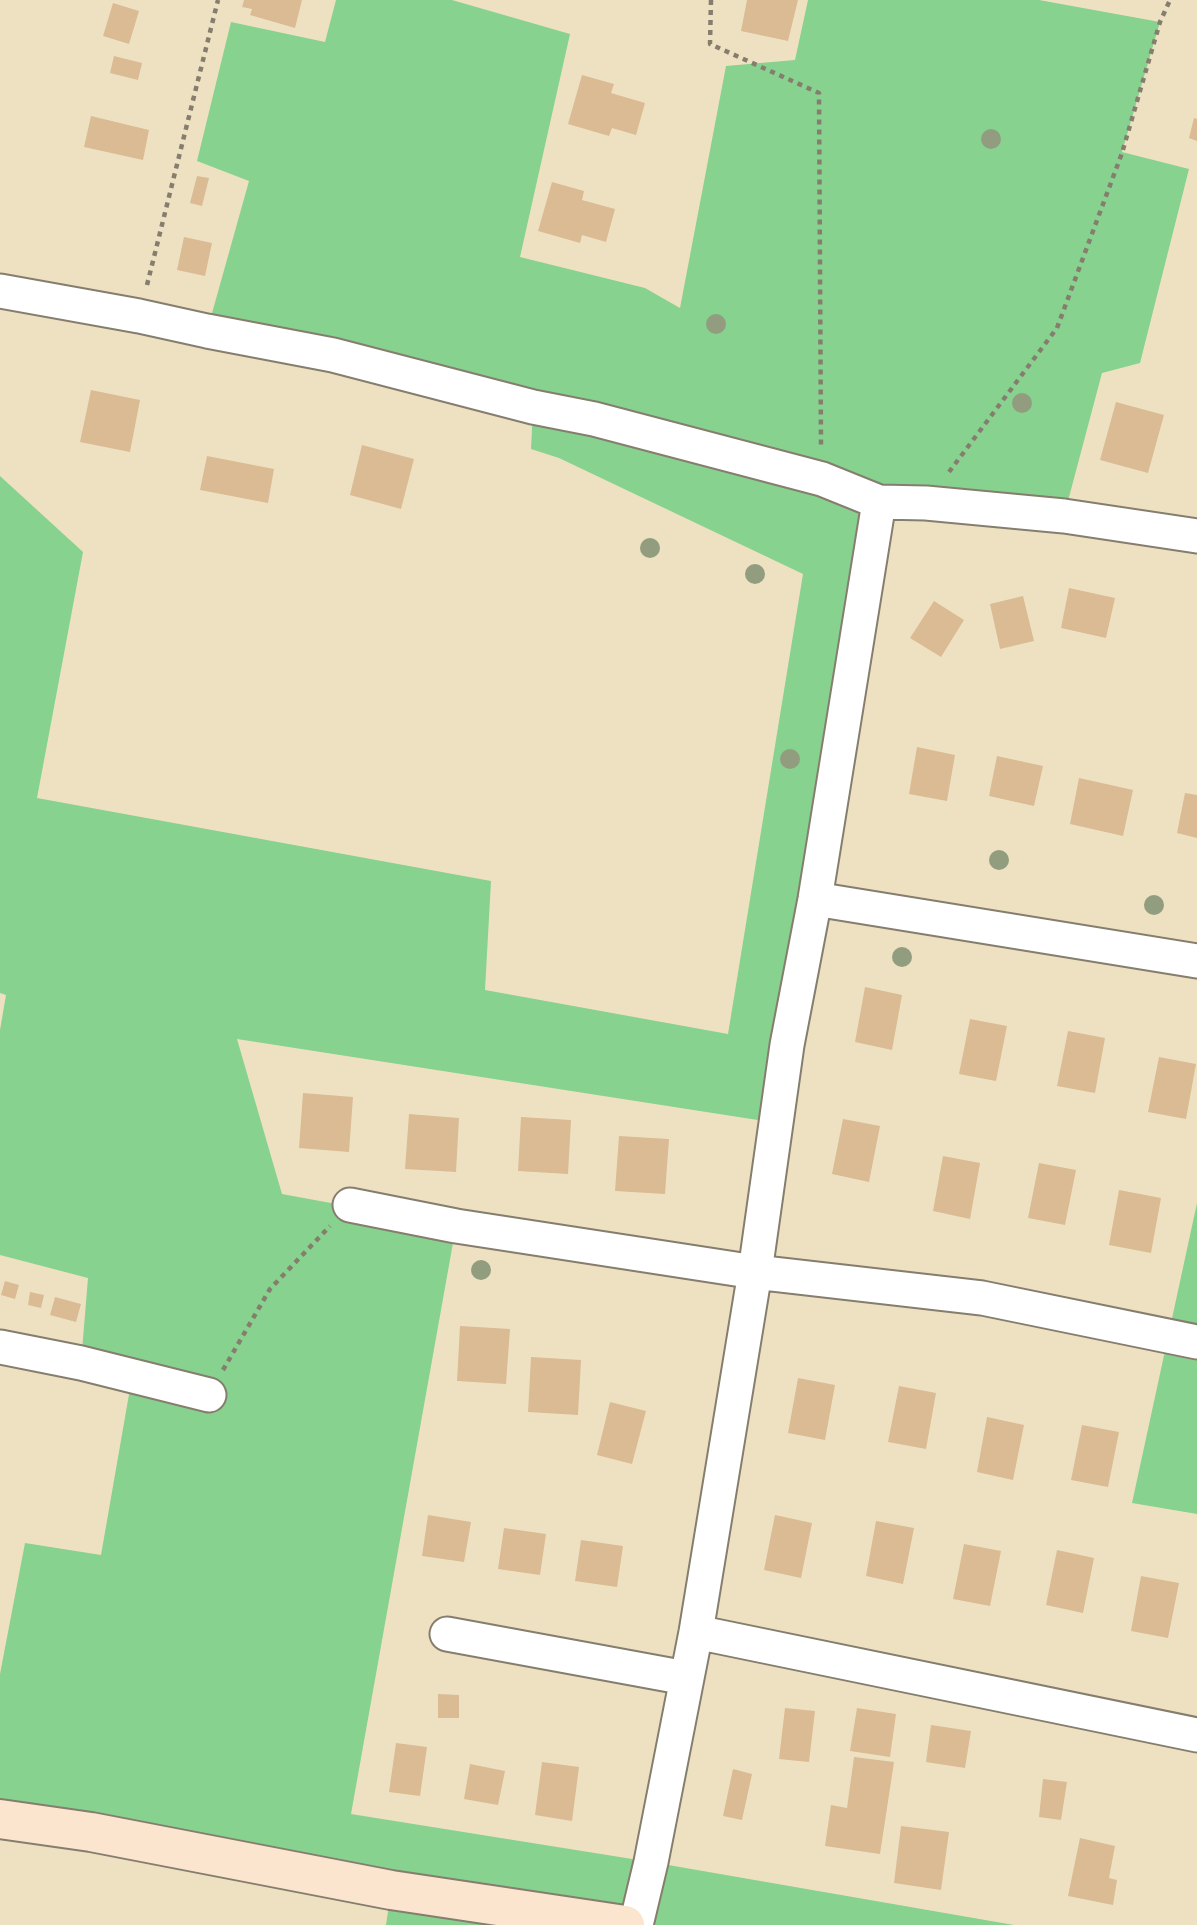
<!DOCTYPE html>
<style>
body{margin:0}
canvas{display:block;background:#eee1c1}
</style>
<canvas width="1197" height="1925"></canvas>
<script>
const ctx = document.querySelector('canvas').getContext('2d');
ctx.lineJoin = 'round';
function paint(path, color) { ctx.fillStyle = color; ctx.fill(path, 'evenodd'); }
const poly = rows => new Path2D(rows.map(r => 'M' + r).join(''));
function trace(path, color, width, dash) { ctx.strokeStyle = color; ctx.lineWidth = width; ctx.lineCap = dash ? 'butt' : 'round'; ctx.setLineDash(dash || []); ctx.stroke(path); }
paint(poly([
 [336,0,452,0,570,34,520,257,645,288,680,308,726,66,795,60,808,0,1039,0,1160,22,1122,152,1189,169,1140,363,1102,373,1064,516,880,502,777,1123,237,1039,282,1194,456,1226,351,1814,651,1862,1014,1925,386,1925,391,1891,0,1819,0,1674,25,1543,101,1555,132,1377,81,1363,88,1278,0,1255,0,1030,6,995,0,993,0,476,83,552,37,798,491,881,485,990,728,1034,803,574,559,458,531,449,533,407,207,331,249,181,197,161,231,22,325,42],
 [1197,1203,1197,1514,1132,1503]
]), '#88d28f');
paint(poly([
 [244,0,302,0,295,28,250,15,252,9,242,7],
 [747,0,798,0,788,41,741,31],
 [113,3,139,11,129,44,103,36],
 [114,56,142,63,138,80,110,73],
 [582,75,614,84,611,93,645,103,636,135,612,128,609,136,568,124],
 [91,116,149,130,143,160,84,147],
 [1194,118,1197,119,1197,141,1189,138],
 [197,176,209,178,202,206,190,203],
 [552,182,584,191,582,200,615,209,606,242,582,235,580,243,538,231],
 [184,237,212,243,205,276,177,270],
 [91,390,140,400,130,452,80,442],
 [1116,402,1164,415,1148,473,1100,460],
 [362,445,414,459,401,509,350,495],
 [207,456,274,469,268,503,200,490],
 [1069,588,1115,598,1106,638,1061,628],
 [1023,596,1034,641,1000,649,990,604],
 [934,601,964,620,941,657,910,638],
 [917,747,955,755,947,801,909,794],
 [997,756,1043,766,1034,806,989,796],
 [1079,778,1133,790,1123,836,1070,824],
 [1185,793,1197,795,1197,838,1177,833],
 [865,987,902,995,892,1050,855,1042],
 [970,1019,1007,1026,996,1081,959,1074],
 [1068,1031,1105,1038,1095,1093,1057,1086],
 [1159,1057,1196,1064,1186,1119,1148,1112],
 [303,1093,353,1097,349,1152,299,1148],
 [409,1114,459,1118,456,1172,405,1169],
 [521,1117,571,1120,568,1174,518,1171],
 [843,1119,880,1126,869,1182,832,1174],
 [619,1136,669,1139,665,1194,615,1191],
 [943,1156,980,1163,970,1219,933,1211],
 [1039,1163,1076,1170,1065,1225,1028,1218],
 [1119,1190,1161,1198,1151,1253,1109,1245],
 [5,1281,19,1285,15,1299,1,1295],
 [30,1292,44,1295,41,1308,28,1305],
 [55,1297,81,1304,76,1322,50,1315],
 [460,1326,510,1329,506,1384,457,1381],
 [531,1357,581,1360,578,1415,528,1412],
 [798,1378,835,1385,825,1440,788,1433],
 [899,1386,936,1393,926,1449,888,1442],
 [610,1402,646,1411,632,1464,597,1455],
 [987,1417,1024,1425,1013,1480,977,1472],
 [1082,1425,1119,1432,1108,1487,1071,1480],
 [428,1515,471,1522,464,1562,422,1556],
 [775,1515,812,1523,801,1578,764,1570],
 [876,1521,914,1528,903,1584,866,1576],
 [504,1528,546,1534,540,1575,498,1569],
 [581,1540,623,1546,617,1587,575,1581],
 [964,1544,1001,1551,990,1606,953,1599],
 [1057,1550,1094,1558,1083,1613,1046,1605],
 [1141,1576,1179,1583,1168,1638,1131,1631],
 [438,1694,459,1695,459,1718,438,1718],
 [785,1708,815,1711,809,1762,779,1759],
 [857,1708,896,1714,890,1757,850,1751],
 [931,1725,971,1731,965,1768,926,1762],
 [396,1743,427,1747,420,1796,389,1792],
 [854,1757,894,1762,880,1854,825,1846,831,1805,847,1808],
 [542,1762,579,1767,572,1821,535,1815],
 [470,1764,505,1771,498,1805,464,1799],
 [733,1769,752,1774,742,1820,723,1816],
 [1043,1779,1067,1782,1061,1820,1039,1817],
 [901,1826,949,1832,941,1890,894,1883],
 [1080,1838,1115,1846,1109,1878,1117,1880,1113,1905,1068,1896]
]), '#dabb94');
const street = poly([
 [0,291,139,316,207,331,333,355,533,407,594,419,822,479,879,502,926,503,1064,516,1197,536],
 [815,899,1197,961],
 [350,1205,456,1226,755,1272,982,1298,1197,1342],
 [0,1347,81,1363,209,1395],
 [696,1632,1197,1735],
 [447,1634,686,1678],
 [636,1925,651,1862,696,1632,755,1272,787,1045,815,899,879,502]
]);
const secondary = poly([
 [0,1819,91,1832,391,1890,625,1925]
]);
trace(street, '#857e6e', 37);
trace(secondary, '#857e6e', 42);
trace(poly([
 [711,0,710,44,819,93,821,446],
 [147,285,218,0],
 [949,472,1057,328,1122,153,1160,22,1170,0],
 [223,1370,270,1289,330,1226]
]), '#857e6e', 4.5, [5, 5]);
trace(street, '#fff', 33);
trace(secondary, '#fbe5cf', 38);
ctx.fillStyle = '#929d80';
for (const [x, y] of [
 [991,139],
 [716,324],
 [1022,403],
 [650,548],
 [755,574],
 [790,759],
 [999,860],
 [1154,905],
 [902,957],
 [481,1270]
]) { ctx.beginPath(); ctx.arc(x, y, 10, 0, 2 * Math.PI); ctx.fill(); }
</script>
